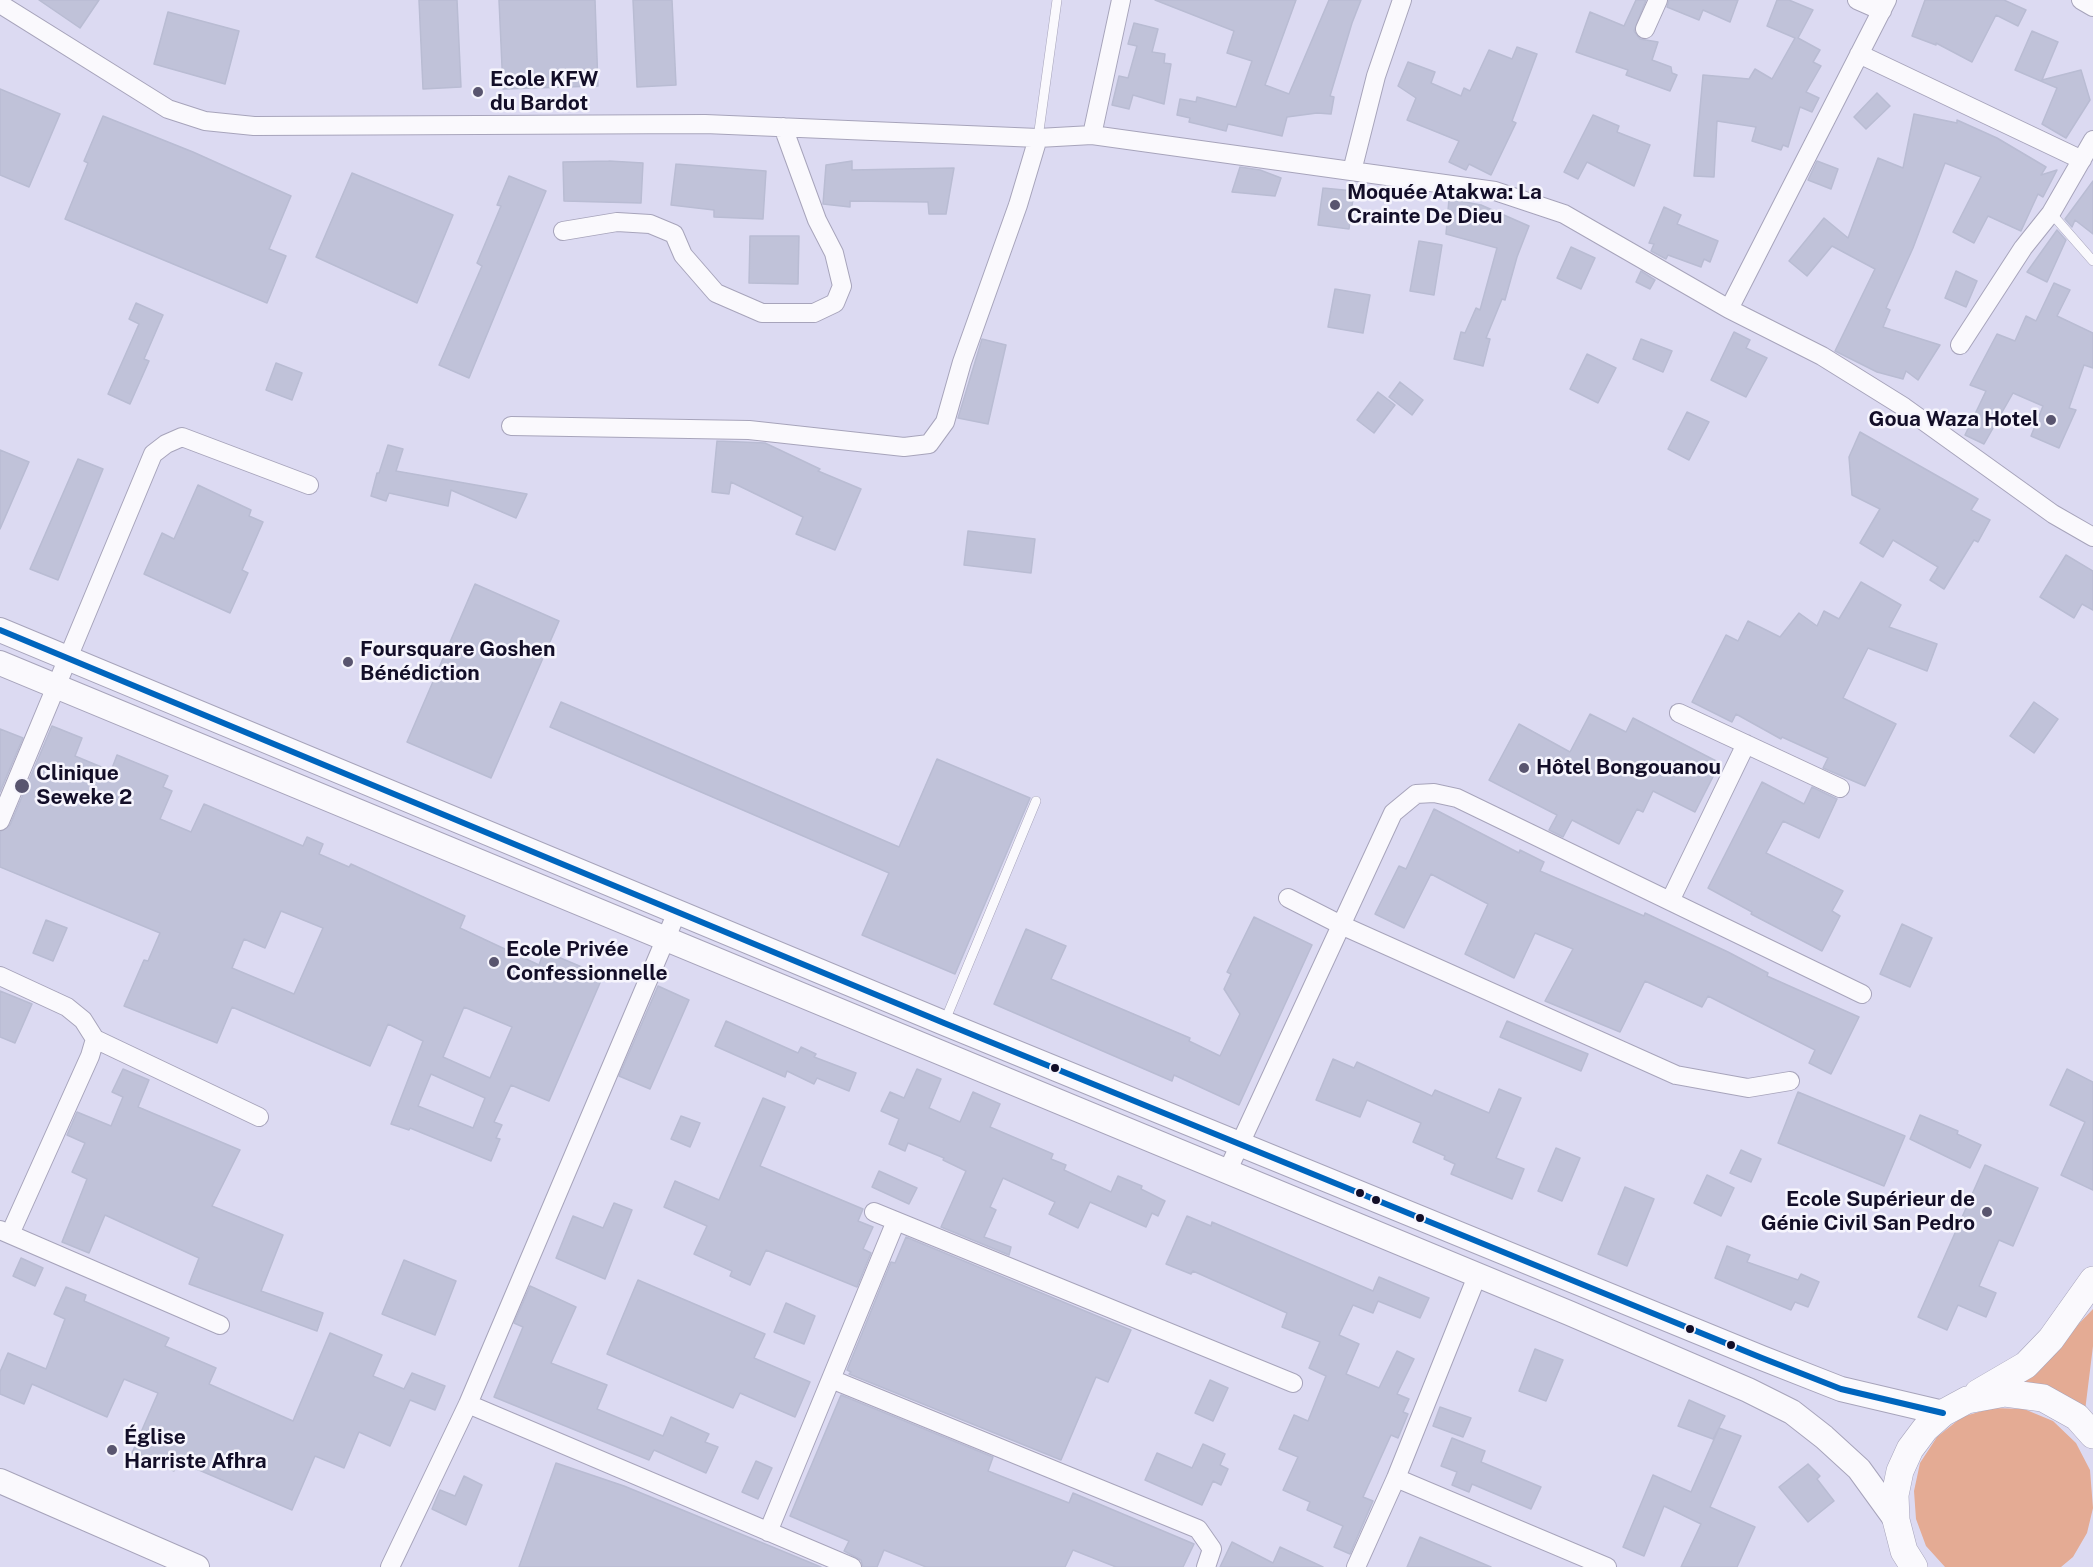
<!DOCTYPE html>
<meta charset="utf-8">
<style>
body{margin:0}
canvas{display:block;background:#dcdaf2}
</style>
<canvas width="2093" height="1567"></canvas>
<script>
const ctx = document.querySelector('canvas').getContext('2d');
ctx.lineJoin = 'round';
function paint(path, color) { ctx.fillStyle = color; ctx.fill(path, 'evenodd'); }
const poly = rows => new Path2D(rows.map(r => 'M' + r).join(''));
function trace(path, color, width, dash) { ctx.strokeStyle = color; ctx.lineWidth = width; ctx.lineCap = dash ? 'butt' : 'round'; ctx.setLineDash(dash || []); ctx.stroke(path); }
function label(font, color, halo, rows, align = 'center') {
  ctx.font = font + ' "Public Sans",sans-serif'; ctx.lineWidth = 5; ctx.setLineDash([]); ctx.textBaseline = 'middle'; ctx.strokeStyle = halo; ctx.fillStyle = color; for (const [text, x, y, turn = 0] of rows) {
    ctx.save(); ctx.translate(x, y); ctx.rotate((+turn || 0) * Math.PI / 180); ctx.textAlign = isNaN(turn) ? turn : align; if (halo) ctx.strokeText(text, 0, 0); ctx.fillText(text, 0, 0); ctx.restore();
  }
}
paint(poly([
 [2093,1309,2093,1346,2084,1419,2023,1382],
 [1992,1408,2024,1409,2053,1421,2076,1443,2090,1470,2093,1508,2087,1533,2073,1557,2061,1567,1945,1567,1926,1546,1916,1519,1914,1491,1920,1463,1937,1437,1962,1417]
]), '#e4ab94');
const building = poly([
 [39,0,99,0,80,28,39,0],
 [419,0,457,0,461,87,423,89,419,0],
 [499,0,595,0,598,86,503,89,499,0],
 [633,0,672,0,676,85,637,87,633,0],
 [1155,0,1296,0,1265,85,1289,94,1329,0,1361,0,1352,23,1330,96,1334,97,1331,114,1317,113,1287,117,1282,136,1228,124,1226,131,1189,122,1190,118,1177,115,1180,99,1196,102,1197,97,1236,107,1252,61,1227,53,1234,31,1155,0],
 [1636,0,1646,0,1634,31,1640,39,1658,42,1652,60,1671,67,1672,73,1677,75,1670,91,1626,75,1628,70,1576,52,1590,12,1624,26,1636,0],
 [1669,0,1738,0,1730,22,1703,10,1699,20,1667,7,1669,0],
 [1777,0,1789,0,1813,10,1798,38,1820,50,1813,62,1821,66,1806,92,1819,98,1812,112,1800,107,1788,147,1783,145,1781,150,1752,141,1756,127,1717,121,1714,177,1694,176,1703,75,1749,79,1755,69,1772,79,1795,38,1767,26,1777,0],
 [1925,0,2004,0,2026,10,2018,26,1996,15,1972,62,1936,43,1936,45,1912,36,1925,0],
 [168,12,239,31,225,84,154,64,168,12],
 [1134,23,1158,29,1152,52,1165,54,1164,63,1171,64,1164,104,1133,95,1129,109,1112,105,1119,76,1128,78,1137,46,1128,44,1134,23],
 [2032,31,2058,42,2042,80,2081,70,2090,100,2066,138,2042,124,2057,88,2015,70,2032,31],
 [1517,47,1537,54,1512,121,1516,123,1491,175,1469,164,1466,170,1449,162,1459,141,1407,120,1416,98,1398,86,1408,62,1435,72,1431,83,1461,96,1464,88,1470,91,1489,50,1512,59,1517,47],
 [0,89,60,114,29,187,0,175,0,89],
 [1877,93,1890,106,1866,129,1854,117,1877,93],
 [1914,114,1957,123,1957,120,1997,138,2046,167,2041,175,2057,170,2043,197,2038,194,2021,231,1988,216,1974,243,1953,232,1981,177,1945,163,1913,248,1886,308,1890,310,1883,327,1940,345,1918,380,1906,371,1903,379,1877,372,1835,351,1875,269,1832,246,1807,276,1789,261,1824,218,1848,238,1878,158,1903,168,1914,114],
 [1593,115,1619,126,1617,132,1650,145,1634,186,1587,162,1578,179,1564,172,1593,115],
 [103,116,193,152,291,196,269,249,286,256,267,303,65,219,88,163,84,161,103,116],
 [609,161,643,163,641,203,564,201,563,162,609,161],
 [852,161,852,170,954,168,946,214,929,214,928,202,850,201,850,207,823,204,826,165,852,161],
 [1817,161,1838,169,1831,189,1808,180,1817,161],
 [676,164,766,171,763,219,714,217,714,210,671,205,676,164],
 [1240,167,1260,170,1281,178,1275,196,1232,192,1240,167],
 [352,173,453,215,417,303,316,257,352,173],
 [509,176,546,191,469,378,439,365,482,266,477,263,501,206,497,205,509,176],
 [2093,181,2093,234,2075,220,2072,227,2065,219,2093,181],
 [1323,188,1354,191,1349,229,1318,225,1323,188],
 [1449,199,1481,205,1529,226,1517,257,1505,300,1502,299,1486,338,1490,339,1483,366,1454,359,1461,332,1465,333,1476,308,1480,310,1497,248,1446,234,1449,199],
 [1664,207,1681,215,1677,224,1718,241,1710,262,1704,259,1701,267,1668,255,1666,259,1651,251,1654,244,1649,243,1664,207],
 [2057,230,2066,240,2047,282,2027,272,2057,230],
 [750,236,799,236,798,284,749,283,750,236],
 [1419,241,1442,245,1434,295,1410,291,1419,241],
 [1571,247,1595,258,1581,289,1557,278,1571,247],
 [1641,271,1655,280,1650,289,1636,282,1641,271],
 [1956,271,1977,281,1966,307,1945,298,1956,271],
 [2054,283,2070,290,2057,316,2093,333,2093,368,2084,365,2069,408,2076,410,2059,448,2031,436,2043,406,2013,393,1984,444,1965,435,1986,391,1970,385,1997,334,2015,341,2026,316,2036,321,2054,283],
 [1335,289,1370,295,1363,333,1328,327,1335,289],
 [136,303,163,315,144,359,149,361,130,404,108,394,139,324,129,319,136,303],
 [1734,332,1750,340,1746,348,1767,358,1746,397,1711,380,1734,332],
 [982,339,1006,345,988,424,958,418,982,339],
 [1641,339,1672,351,1663,372,1633,359,1641,339],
 [1587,354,1616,368,1598,403,1570,389,1587,354],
 [276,363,302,373,292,400,266,390,276,363],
 [1400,382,1423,400,1412,415,1389,397,1400,382],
 [1378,392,1395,405,1374,433,1357,420,1378,392],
 [1687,412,1709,422,1689,460,1668,449,1687,412],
 [1860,432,1978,499,1971,510,1990,520,1978,542,1974,540,1944,589,1930,580,1938,567,1893,540,1883,557,1860,543,1880,509,1852,495,1849,457,1860,432],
 [717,441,765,443,820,469,818,471,861,489,835,550,796,534,803,517,731,482,729,494,712,492,717,441],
 [388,445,403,449,396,471,527,494,516,518,451,490,448,506,389,493,386,501,371,496,377,473,379,473,388,445],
 [0,450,29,462,0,529,0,450],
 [78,459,103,469,58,580,30,569,78,459],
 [198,485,251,510,249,516,263,522,242,570,248,573,230,613,144,574,162,533,174,539,198,485],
 [968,531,1035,539,1031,573,964,565,968,531],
 [2066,555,2093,571,2093,610,2082,604,2074,618,2040,597,2066,555],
 [1861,582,1901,605,1889,627,1937,644,1927,671,1868,648,1843,698,1896,724,1865,786,1823,768,1828,758,1782,737,1781,739,1736,714,1732,722,1692,702,1726,635,1738,641,1748,621,1780,637,1799,613,1817,626,1824,611,1839,619,1861,582],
 [475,584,559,621,491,778,407,742,475,584],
 [561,702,899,847,937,759,1030,798,955,974,862,935,889,873,550,727,561,702],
 [2034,702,2058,719,2034,753,2010,736,2034,702],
 [1590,714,1626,732,1633,718,1720,763,1695,812,1653,791,1643,812,1637,809,1619,844,1572,820,1563,837,1549,830,1557,815,1489,780,1519,724,1570,752,1590,714],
 [52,726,82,738,75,756,111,771,117,755,168,776,163,787,172,791,160,819,191,832,204,804,303,846,307,837,323,844,319,854,349,867,351,864,465,916,460,928,539,965,544,951,603,976,549,1101,511,1085,494,1122,502,1125,496,1138,500,1139,491,1161,410,1128,409,1130,391,1124,423,1041,388,1024,370,1066,232,1007,217,1043,124,1006,144,960,148,961,160,933,0,867,0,832,10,825,52,726],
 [281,911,323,928,294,994,232,968,244,939,265,948,281,911],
 [464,1007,512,1027,490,1078,443,1057,464,1007],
 [431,1074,485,1098,473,1128,418,1106,431,1074],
 [0,729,23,738,0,792,0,729],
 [1762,782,1804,804,1812,787,1837,799,1819,838,1783,821,1766,853,1843,891,1832,911,1840,916,1822,951,1751,914,1752,912,1708,888,1762,782],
 [1434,809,1519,853,1520,850,1544,862,1540,871,1644,916,1645,913,1728,952,1768,973,1767,976,1859,1017,1831,1074,1809,1063,1815,1050,1708,996,1702,1007,1645,981,1620,1032,1545,1001,1573,949,1535,933,1514,978,1465,954,1488,904,1431,874,1404,928,1375,914,1399,866,1406,869,1434,809],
 [1254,917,1312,945,1239,1105,1174,1075,1172,1081,994,1004,1026,929,1066,946,1051,979,1190,1038,1189,1041,1220,1056,1240,1014,1224,989,1231,974,1227,972,1254,917],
 [46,920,67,928,53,961,33,953,46,920],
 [1902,924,1932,938,1910,987,1880,974,1902,924],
 [658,986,689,1000,650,1089,619,1076,658,986],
 [0,991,32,1004,15,1043,0,1037,0,991],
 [726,1021,798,1053,801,1047,816,1054,814,1057,856,1073,849,1091,817,1078,814,1084,787,1071,785,1077,715,1046,726,1021],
 [1507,1021,1588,1054,1581,1071,1500,1037,1507,1021],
 [1333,1059,1354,1068,1357,1062,1432,1096,1435,1090,1489,1113,1499,1089,1521,1098,1496,1158,1524,1169,1512,1199,1451,1174,1455,1164,1444,1159,1445,1156,1413,1142,1421,1123,1367,1100,1360,1117,1316,1100,1333,1059],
 [123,1069,149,1080,138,1107,240,1150,212,1206,283,1235,261,1291,323,1313,317,1331,189,1284,199,1258,105,1215,89,1253,62,1242,87,1179,72,1172,85,1143,67,1135,77,1112,111,1126,123,1097,112,1092,123,1069],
 [917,1069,941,1079,929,1108,960,1122,973,1092,1000,1104,990,1127,1053,1154,1051,1159,1066,1165,1064,1170,1111,1192,1118,1176,1142,1186,1141,1189,1165,1201,1158,1216,1152,1213,1146,1227,1090,1202,1078,1228,1049,1214,1055,1202,1003,1178,990,1207,996,1210,984,1237,1011,1247,1009,1255,941,1227,966,1171,943,1160,944,1158,908,1143,905,1151,889,1144,899,1119,881,1111,890,1092,904,1098,917,1069],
 [2067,1069,2093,1082,2093,1190,2061,1175,2085,1122,2050,1105,2067,1069],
 [1798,1092,1905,1136,1884,1186,1778,1143,1798,1092],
 [763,1098,785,1107,760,1166,863,1209,858,1221,873,1227,863,1249,871,1253,857,1287,766,1250,750,1285,730,1276,732,1271,694,1254,707,1226,664,1207,675,1181,719,1200,763,1098],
 [1920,1115,1958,1131,1957,1134,1981,1145,1970,1168,1910,1139,1920,1115],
 [681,1116,700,1123,690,1147,671,1139,681,1116],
 [1556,1148,1580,1158,1562,1201,1538,1191,1556,1148],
 [1741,1150,1761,1159,1751,1182,1730,1173,1741,1150],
 [1985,1165,2038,1188,2013,1246,1999,1240,1979,1286,1996,1293,1986,1317,1958,1305,1947,1330,1918,1317,1985,1165],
 [879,1171,917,1188,909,1204,872,1187,879,1171],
 [1707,1175,1734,1188,1721,1216,1694,1203,1707,1175],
 [1625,1187,1654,1199,1627,1266,1598,1254,1625,1187],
 [614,1203,632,1210,605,1279,556,1258,573,1216,603,1228,614,1203],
 [1187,1216,1211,1226,1212,1222,1373,1291,1379,1277,1429,1298,1420,1318,1378,1301,1373,1313,1353,1305,1339,1335,1359,1344,1346,1374,1379,1388,1397,1351,1414,1359,1397,1394,1409,1399,1403,1412,1408,1414,1398,1438,1391,1435,1363,1497,1373,1501,1350,1554,1334,1547,1343,1526,1307,1510,1310,1502,1283,1490,1298,1457,1279,1449,1294,1415,1308,1421,1326,1376,1309,1368,1320,1342,1282,1327,1287,1313,1193,1271,1191,1274,1166,1264,1187,1216],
 [906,1237,1131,1330,1108,1382,1096,1377,1061,1460,849,1374,851,1372,847,1370,891,1262,895,1263,906,1237],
 [1727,1246,1750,1255,1747,1262,1798,1280,1801,1274,1819,1282,1808,1307,1795,1302,1791,1310,1715,1278,1727,1246],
 [21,1258,43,1268,35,1286,13,1276,21,1258],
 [404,1260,456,1281,435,1335,382,1314,404,1260],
 [638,1280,765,1334,754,1358,810,1382,795,1417,740,1393,733,1408,607,1354,638,1280],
 [530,1286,576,1307,551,1363,607,1385,597,1409,663,1436,671,1417,709,1434,705,1442,718,1447,706,1473,654,1450,649,1460,494,1397,523,1327,514,1323,530,1286],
 [66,1287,86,1295,84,1301,169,1338,165,1346,216,1368,209,1384,293,1421,330,1333,382,1355,373,1376,404,1389,412,1373,445,1386,435,1410,410,1400,390,1446,359,1432,344,1468,315,1456,292,1510,178,1461,174,1471,132,1453,158,1393,124,1379,107,1417,32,1384,24,1404,0,1394,0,1372,8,1353,46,1369,65,1319,54,1314,66,1287],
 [786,1303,815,1316,804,1344,774,1332,786,1303],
 [1535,1349,1563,1360,1546,1401,1519,1391,1535,1349],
 [1210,1380,1228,1388,1213,1421,1195,1413,1210,1380],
 [841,1395,993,1457,988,1471,1069,1503,1073,1493,1194,1544,1183,1567,1116,1567,1073,1550,1065,1567,926,1567,884,1550,877,1567,863,1567,861,1560,844,1551,849,1541,790,1516,841,1395],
 [1689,1400,1725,1416,1713,1439,1678,1426,1689,1400],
 [1440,1407,1471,1418,1463,1437,1433,1426,1440,1407],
 [1719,1428,1741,1436,1710,1507,1755,1527,1737,1567,1681,1567,1701,1524,1664,1506,1644,1556,1623,1547,1653,1475,1691,1492,1719,1428],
 [1452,1438,1485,1451,1481,1462,1541,1487,1531,1509,1472,1484,1469,1492,1452,1485,1457,1472,1441,1466,1452,1438],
 [1203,1444,1225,1454,1220,1465,1228,1469,1221,1485,1213,1481,1202,1505,1145,1480,1157,1453,1192,1468,1203,1444],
 [756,1461,772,1468,758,1499,742,1492,756,1461],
 [556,1463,624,1486,821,1567,519,1567,556,1463],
 [1808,1464,1820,1476,1817,1479,1834,1501,1808,1522,1779,1487,1808,1464],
 [464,1476,482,1485,466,1525,432,1509,440,1490,455,1496,464,1476],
 [1420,1537,1491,1567,1407,1567,1420,1537],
 [1232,1542,1273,1563,1280,1547,1323,1567,1220,1567,1232,1542]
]);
paint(building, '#c0c2d9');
trace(building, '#b9bcd3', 1.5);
const service = poly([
 [1038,138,1057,0],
 [2051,213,2093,261],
 [944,1023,1036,801]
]);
const minor = poly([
 [1857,0,1882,11],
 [2081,0,2093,7],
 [0,4,168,109,205,121,254,126,705,124,1038,138,1092,135,1495,191,1564,214,1729,309,1822,356,1904,407,2053,514,2093,537],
 [1645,29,1658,0],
 [1859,54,2082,160],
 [1092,135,1121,0],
 [1352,171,1376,76,1402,0],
 [563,231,617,222,650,224,674,234,683,255,716,293,762,313,814,313,835,303,842,286,834,253,817,220,783,127],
 [1729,309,1887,0],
 [1960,345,2023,248,2051,213,2093,140],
 [511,426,749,430,904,447,929,444,945,422,962,362,1018,205,1038,138],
 [1679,713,1840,788],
 [0,821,153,454,166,444,182,437,309,485],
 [1288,898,1341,925,1676,1075,1748,1088,1790,1081],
 [1670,901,1746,744],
 [0,976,67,1007,83,1020,95,1039,259,1117],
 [1227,1172,1393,813,1416,794,1434,793,1457,798,1862,994],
 [874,1212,1293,1383],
 [0,1230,220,1325],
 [10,1234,90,1056,95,1039],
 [831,1379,1198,1529,1212,1549,1206,1567],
 [468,1404,852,1567],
 [1396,1478,1607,1567],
 [768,1532,896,1221],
 [390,1567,468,1404,677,912],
 [1356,1567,1396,1478,1477,1276]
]);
const secondary = poly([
 [0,630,944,1023,1762,1358,1841,1389,1943,1413],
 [0,663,1569,1313,1748,1390,1792,1412,1824,1437,1859,1469,1896,1520],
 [0,1481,197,1567]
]);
const primary = poly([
 [1978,1393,2026,1365,2051,1339,2093,1280],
 [1914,1567,1904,1551,1896,1520,1895,1495,1900,1471,1910,1449,1925,1429,1943,1413,1967,1400,2005,1393,2043,1398,2077,1417,2093,1435]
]);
trace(service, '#a7a4bb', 10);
trace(minor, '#a7a4bb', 20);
trace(secondary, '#a7a4bb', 26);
trace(primary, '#a7a4bb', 28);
trace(service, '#faf9fd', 9);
trace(minor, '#faf9fd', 18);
trace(secondary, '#faf9fd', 24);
trace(primary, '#faf9fd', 27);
trace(poly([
 [0,630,944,1023,1762,1358,1841,1389,1943,1413]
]), '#0065bd', 6);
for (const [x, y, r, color] of [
 [478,92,6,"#59556f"],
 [1335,205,6,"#59556f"],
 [2051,420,6,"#59556f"],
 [348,662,6,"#59556f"],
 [1524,768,6,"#59556f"],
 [22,786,8,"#59556f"],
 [494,962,6,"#59556f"],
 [1055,1068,5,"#130e28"],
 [1360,1193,5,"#130e28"],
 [1376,1200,5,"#130e28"],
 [1987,1212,6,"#59556f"],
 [1420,1218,5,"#130e28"],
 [1690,1329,5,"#130e28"],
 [1731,1345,5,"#130e28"],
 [112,1450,6,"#59556f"]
]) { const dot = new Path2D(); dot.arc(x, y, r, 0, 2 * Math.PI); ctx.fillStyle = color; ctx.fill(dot); trace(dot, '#f6f5fd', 2); }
label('bold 21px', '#130e28', '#f6f5fd', [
 ["Ecole KFW",490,80],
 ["du Bardot",490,104],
 ["Moquée Atakwa: La",1347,193],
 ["Crainte De Dieu",1347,217],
 ["Goua Waza Hotel",2039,420,"right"],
 ["Foursquare Goshen",360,650],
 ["Bénédiction",360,674],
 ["Hôtel Bongouanou",1536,768],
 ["Clinique",36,774],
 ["Seweke 2",36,798],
 ["Ecole Privée",506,950],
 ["Confessionnelle",506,974],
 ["Ecole Supérieur de",1975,1200,"right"],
 ["Génie Civil San Pedro",1975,1224,"right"],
 ["Église",124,1438],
 ["Harriste Afhra",124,1462]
], 'left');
</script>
